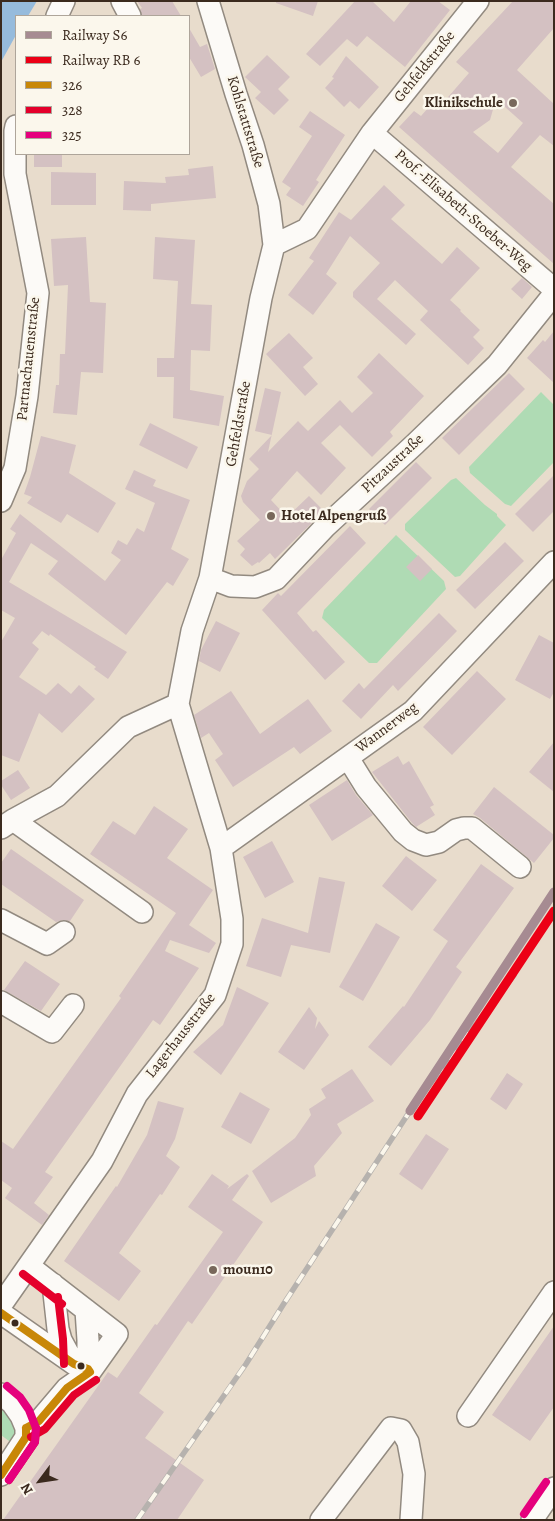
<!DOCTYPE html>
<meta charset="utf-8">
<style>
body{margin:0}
#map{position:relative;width:555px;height:1521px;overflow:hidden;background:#e8dccc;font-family:Alegreya,serif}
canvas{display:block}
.frame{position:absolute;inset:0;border:2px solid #3b2a1e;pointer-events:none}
.legend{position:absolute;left:15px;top:15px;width:175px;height:140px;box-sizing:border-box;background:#fbf7ec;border:1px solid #aea59a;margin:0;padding:6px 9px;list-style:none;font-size:15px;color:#3b2a1e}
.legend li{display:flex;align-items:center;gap:10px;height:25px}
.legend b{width:25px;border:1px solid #aea59a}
.north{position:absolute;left:15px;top:1456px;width:50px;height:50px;-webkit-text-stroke:4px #fbf7ec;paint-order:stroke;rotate:239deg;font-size:14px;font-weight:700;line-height:20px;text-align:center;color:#3b2a1e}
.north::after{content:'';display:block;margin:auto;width:18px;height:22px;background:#3b2a1e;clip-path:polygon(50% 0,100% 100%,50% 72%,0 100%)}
</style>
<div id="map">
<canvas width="555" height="1521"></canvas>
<div class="frame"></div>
<ul class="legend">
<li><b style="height:6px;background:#a68b92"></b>Railway S6</li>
<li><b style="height:6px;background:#ec0016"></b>Railway RB 6</li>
<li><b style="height:6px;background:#c88708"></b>326</li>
<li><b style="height:6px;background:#e4002b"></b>328</li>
<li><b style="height:6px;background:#e5007d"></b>325</li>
</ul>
<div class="north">N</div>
</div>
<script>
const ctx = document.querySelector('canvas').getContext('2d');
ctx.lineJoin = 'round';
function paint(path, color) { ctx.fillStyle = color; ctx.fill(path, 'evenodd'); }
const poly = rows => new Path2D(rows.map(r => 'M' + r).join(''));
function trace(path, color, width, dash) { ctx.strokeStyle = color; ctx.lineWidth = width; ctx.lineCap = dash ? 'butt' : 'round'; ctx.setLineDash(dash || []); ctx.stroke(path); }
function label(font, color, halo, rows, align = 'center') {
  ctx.font = font + ' Alegreya,serif'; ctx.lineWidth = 5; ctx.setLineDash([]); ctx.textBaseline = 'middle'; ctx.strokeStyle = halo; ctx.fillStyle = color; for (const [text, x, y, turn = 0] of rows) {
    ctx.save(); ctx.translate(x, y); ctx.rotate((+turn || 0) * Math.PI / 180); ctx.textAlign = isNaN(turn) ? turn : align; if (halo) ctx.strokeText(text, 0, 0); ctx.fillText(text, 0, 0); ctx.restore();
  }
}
paint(poly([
 [541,392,554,405,554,462,511,506,505,504,470,473,469,467],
 [456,478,485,505,497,514,497,516,506,525,460,576,455,577,405,530,405,524,451,480],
 [396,535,444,581,446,589,377,663,369,663,322,618,324,610],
 [1,1407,14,1421,15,1438,13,1444,1,1435]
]), '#afdbb4');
paint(poly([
 [1,1,37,1,28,16,16,16,16,35,1,62]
]), '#96bbdc');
paint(poly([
 [137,1,172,1,181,16,142,16,140,9,142,8],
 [276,1,318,1,313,16,276,3],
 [355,1,372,1,394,22,411,1,438,1,450,10,405,67,367,36,357,47,347,39,320,66,306,54],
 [513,1,554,1,554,28,517,70,554,104,554,146,540,135,511,167,554,204,554,264,399,127,414,111,421,116,436,99,442,104,469,73,456,62],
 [496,99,523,123,498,153,473,132,490,120],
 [189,28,200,47,207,44,215,69,201,77,189,57],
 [267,55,290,77,278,89,289,100,274,115,255,98,261,92,245,77],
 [346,56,379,87,359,109,350,101,344,107,325,88,334,78,332,77],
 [310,111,345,135,316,180,319,182,303,206,286,195,291,188,282,182,312,136,299,127],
 [34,154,62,154,62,167,34,167],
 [213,166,216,198,151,204,151,211,123,210,124,181,166,183,165,177,189,175,188,169],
 [51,172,96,173,96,205,51,205],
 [384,185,405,205,391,219,442,264,457,247,480,268,450,300,461,310,460,311,480,330,473,337,484,348,468,365,420,320,428,311,395,280,377,299,416,334,406,345,353,297,353,292,380,263,350,236,326,274,337,283,313,315,288,295,314,261,309,258,339,212,351,220],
 [86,237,90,302,106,303,103,373,81,372,77,415,53,413,56,385,59,385,60,354,65,354,68,285,54,286,51,239],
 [155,237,195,240,191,304,212,305,210,351,191,350,190,390,224,396,219,426,173,418,174,377,157,377,157,358,174,358,178,281,153,279],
 [522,278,532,287,522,299,511,289],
 [554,331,554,383,527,358,543,340,545,342],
 [289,333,313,358,303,367,318,384,305,396,266,354],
 [379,353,424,396,390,432,393,436,372,457,340,425,321,443,346,468,321,495,297,471,271,500,287,517,309,496,324,511,275,559,270,553,259,563,258,562,252,566,240,555,245,549,237,541,260,520,243,502,241,496,247,481,259,469,249,459,272,435,255,431,265,388,281,392,268,452,298,421,308,431,340,400,352,413,373,393,357,377],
 [509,373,525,389,459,455,442,438],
 [150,423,198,447,187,469,139,445],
 [41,436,76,445,69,473,116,503,98,533,67,514,61,523,27,503,32,497,24,494,30,477],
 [416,462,432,478,385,525,369,509],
 [134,470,156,480,153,486,190,500,171,549,189,559,173,586,167,582,126,635,48,574,58,561,31,543,9,582,127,652,108,679,94,669,96,667,50,634,49,636,42,631,32,643,39,649,19,677,46,695,58,683,71,694,79,685,95,699,62,733,39,713,19,762,1,755,1,642,15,618,1,610,1,560,16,533,10,529,20,514,105,581,121,560,111,553,118,540,127,545,137,528,144,532,155,503,125,489],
 [554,475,554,511,533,532,515,514],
 [350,526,366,543,297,613,313,632,316,630,345,662,325,680,262,610,278,593,281,596],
 [505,542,524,561,475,609,456,590],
 [418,555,432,569,420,581,406,567],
 [439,613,457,631,398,691,393,685,361,719,342,701,359,683,364,689],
 [216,621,240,633,220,672,199,661,201,650],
 [539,635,554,643,554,692,550,699,515,680],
 [477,671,506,699,452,755,423,727],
 [231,691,260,734,308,699,332,731,300,754,294,747,233,787,215,760,223,754,209,733,201,738,194,715],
 [554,742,554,792,529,772],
 [398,756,403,765,409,761,434,805,430,807,435,815,416,827,412,823,372,772],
 [18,770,30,788,11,800,1,785,1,781],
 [347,780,356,795,373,815,332,841,309,805],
 [494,787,554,835,554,838,534,863,480,818,473,814],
 [154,806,188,829,167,858,213,890,189,925,216,943,209,953,170,940,165,951,199,968,160,1025,153,1020,45,1172,53,1177,34,1203,49,1215,42,1225,5,1198,12,1188,1,1180,1,1141,13,1149,121,998,119,996,176,913,90,854,113,821,135,835],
 [272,841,294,882,265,898,243,857],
 [11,849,84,900,70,921,62,920,56,922,1,884,1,863],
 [406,856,437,880,412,911,382,886],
 [481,864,514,888,456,967,462,972,430,1020,391,1066,368,1047,403,1006,404,1007,448,941,433,930],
 [319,877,345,882,330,953,291,945,281,977,246,966,262,918,308,933],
 [376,923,400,937,363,1001,339,987],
 [25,961,60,984,41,1011,4,990],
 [237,987,269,1003,221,1075,193,1052,223,1025],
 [309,1007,317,1018,315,1029,319,1021,329,1035,304,1070,278,1052],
 [352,1069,374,1101,337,1124,342,1133,314,1166,316,1176,271,1203,252,1171,295,1138,311,1115,309,1109,326,1098,321,1089],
 [507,1073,523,1084,506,1110,490,1099],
 [240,1092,270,1109,251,1144,221,1127],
 [158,1101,184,1108,175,1139,166,1156,180,1167,162,1195,160,1194,119,1253,141,1271,119,1301,64,1261,116,1186,117,1187,147,1135],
 [426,1134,449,1149,422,1190,399,1174],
 [212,1174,229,1186,227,1189,247,1174,249,1176,232,1200,263,1222,192,1324,188,1321,139,1393,164,1412,145,1438,204,1480,177,1520,3,1520,108,1372,117,1378,155,1324,157,1325,223,1232,188,1207],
 [554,1326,554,1407,530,1441,492,1415]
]), '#d4c1c2');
const minor = poly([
 [122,1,130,16],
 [208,1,236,94,253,145,269,204,274,245],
 [57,16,64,1],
 [372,133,554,289],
 [1,501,15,468,27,396,38,293,15,174,15,131,16,126],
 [210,578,231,586,255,587,276,579,325,527,415,444,497,365,554,294],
 [348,758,366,787,403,832,413,840,426,845,439,842,456,830,464,828,472,828,520,867],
 [13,820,142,912],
 [1,828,13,820,57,796,128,727,178,704,192,631,210,578,261,298,274,245,307,229,372,133,478,1],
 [221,848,413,711,554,562],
 [1,920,47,944,64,932],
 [1,1002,52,1032,73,1005],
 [53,1284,58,1329,61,1340,73,1362],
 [1,1305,102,1161,137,1094,215,995,232,944,232,919,221,848,178,704],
 [86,1310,88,1340,88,1369,90,1372],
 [1,1313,74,1364,88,1369],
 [1,1394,12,1403,21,1416,26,1428,26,1437,1,1475],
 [468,1416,554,1292],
 [26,1428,39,1421,67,1388,90,1372,117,1334,29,1266],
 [321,1520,391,1428,401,1430,408,1442,414,1474,411,1520],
 [532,1520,554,1488]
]);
trace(minor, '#928a80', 24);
trace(minor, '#fcfaf7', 21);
const rail = poly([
 [422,1094,514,975],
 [137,1520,246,1364,283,1305,410,1111]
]);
trace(rail, '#b6b2ae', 5.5);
trace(rail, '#fbf7ec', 4, [11]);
trace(poly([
 [1,1313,74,1364,88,1369,90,1372],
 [26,1428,39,1421,67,1388,90,1372],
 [1,1475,26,1437,26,1428]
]), '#c88708', 8);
trace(poly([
 [23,1274,62,1304],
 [58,1297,63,1339,64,1364],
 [31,1437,45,1429,74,1395,96,1380],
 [9,1480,35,1442,36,1428]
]), '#e4002b', 8);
trace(poly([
 [7,1386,20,1397,29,1410,36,1428,35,1442,9,1480],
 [524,1514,546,1482]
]), '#e5007d', 8);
trace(poly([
 [410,1111,554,892]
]), '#a68b92', 9);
trace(poly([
 [418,1116,554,911]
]), '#ec0016', 9);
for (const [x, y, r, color] of [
 [513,103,5,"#78685b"],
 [271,516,5,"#78685b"],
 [213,1270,5,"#78685b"],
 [15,1323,4.5,"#3b2a1e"],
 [81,1366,4.5,"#3b2a1e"]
]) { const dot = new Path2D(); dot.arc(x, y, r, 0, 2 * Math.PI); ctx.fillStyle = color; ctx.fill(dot); trace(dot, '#fbf7ec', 2); }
label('15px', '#3b2a1e', '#fbf7ec', [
 ["Gehfeldstraße",425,67,-51],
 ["Kohlstattstraße",245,122,73],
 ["Prof.-Elisabeth-Stoeber-Weg",463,211,41],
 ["Partnachauenstraße",29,359,-84],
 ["Gehfeldstraße",239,424,-80],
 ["Pitzaustraße",393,464,-43],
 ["Wannerweg",387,728,-37],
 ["Lagerhausstraße",181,1036,-52]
]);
label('bold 15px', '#3b2a1e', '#fbf7ec', [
 ["Klinikschule",503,103,"right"],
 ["Hotel Alpengruß",281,516],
 ["moun10",223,1270]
], 'left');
</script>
